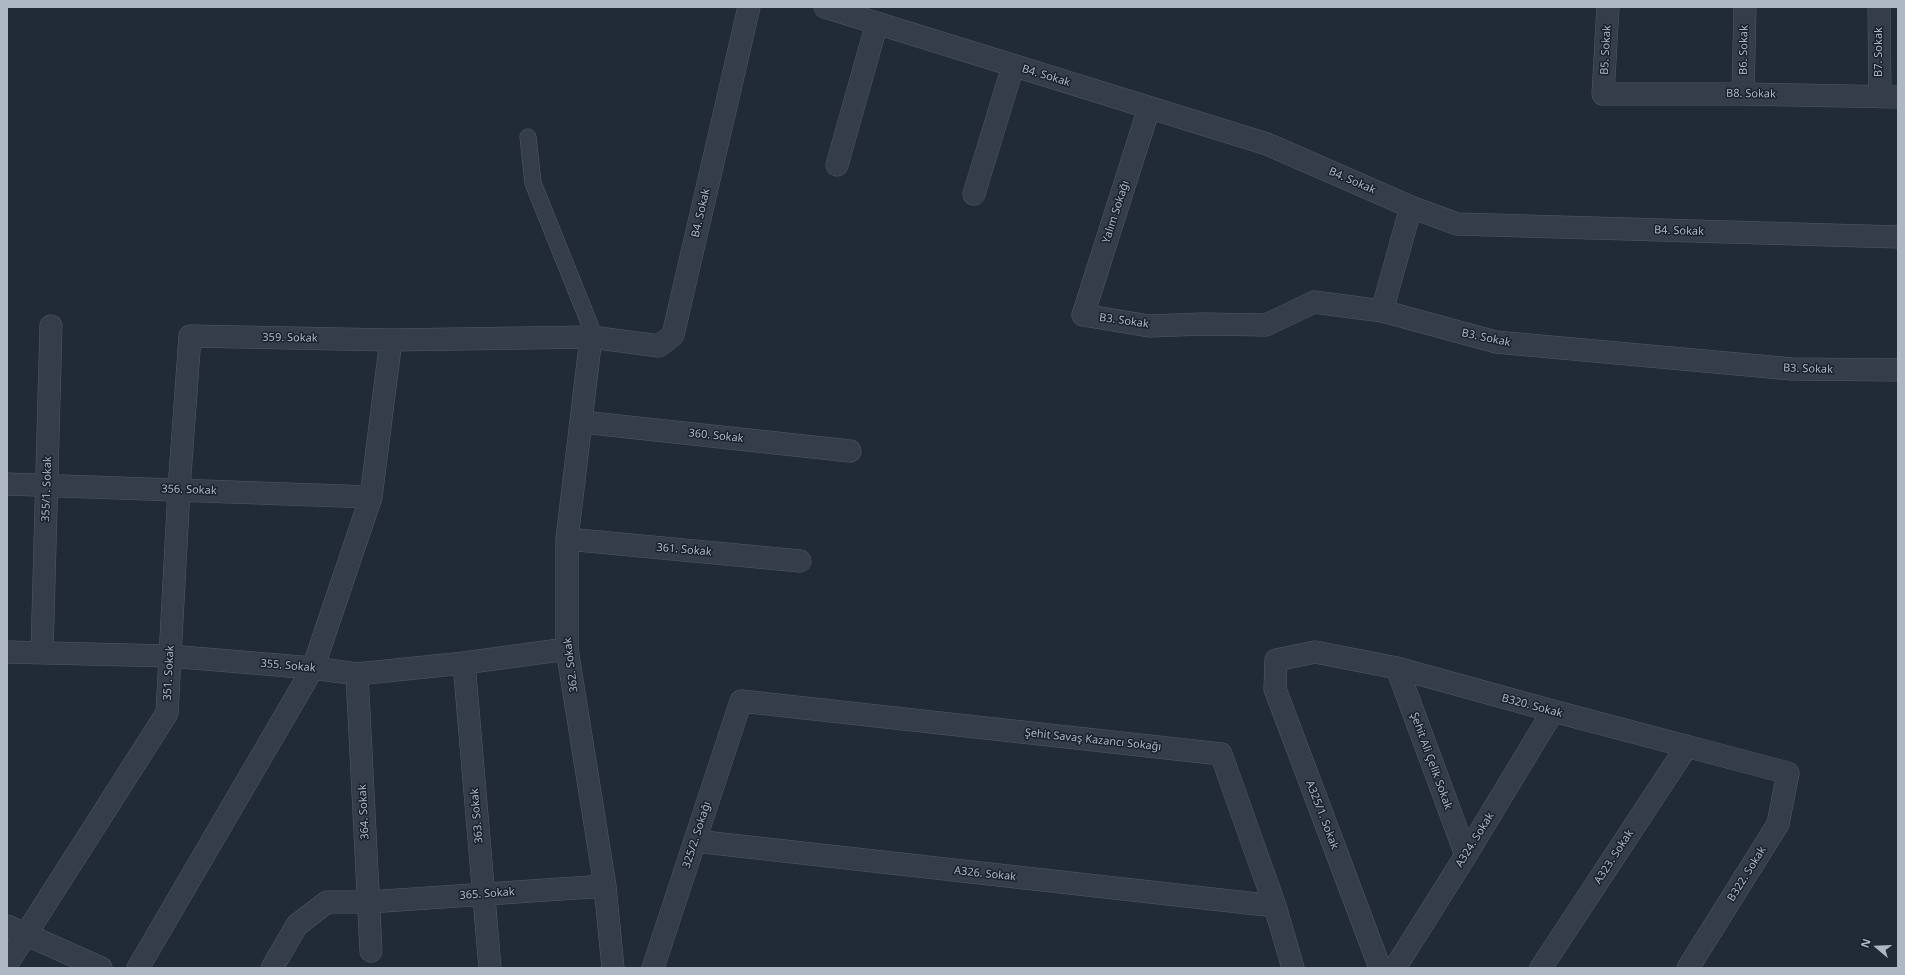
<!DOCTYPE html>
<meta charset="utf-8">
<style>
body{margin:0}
#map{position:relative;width:1905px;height:975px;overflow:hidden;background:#202b37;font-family:"Noto Sans",sans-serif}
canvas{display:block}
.frame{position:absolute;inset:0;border:8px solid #aeb7c4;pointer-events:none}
.north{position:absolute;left:1857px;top:927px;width:40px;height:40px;-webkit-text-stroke:3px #19222c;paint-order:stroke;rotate:289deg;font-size:11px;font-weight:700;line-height:16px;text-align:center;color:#aeb7c4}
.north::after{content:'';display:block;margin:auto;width:14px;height:18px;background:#aeb7c4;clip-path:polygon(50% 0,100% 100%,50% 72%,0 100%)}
</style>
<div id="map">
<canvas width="1905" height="975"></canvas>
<div class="frame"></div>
<div class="north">N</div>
</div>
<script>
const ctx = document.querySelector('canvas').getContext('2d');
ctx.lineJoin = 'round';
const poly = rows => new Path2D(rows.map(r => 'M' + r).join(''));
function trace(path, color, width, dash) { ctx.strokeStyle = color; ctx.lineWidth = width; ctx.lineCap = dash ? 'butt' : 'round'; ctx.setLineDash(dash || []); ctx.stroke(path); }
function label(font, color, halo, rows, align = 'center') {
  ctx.font = font + ' "Noto Sans",sans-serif'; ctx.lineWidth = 3; ctx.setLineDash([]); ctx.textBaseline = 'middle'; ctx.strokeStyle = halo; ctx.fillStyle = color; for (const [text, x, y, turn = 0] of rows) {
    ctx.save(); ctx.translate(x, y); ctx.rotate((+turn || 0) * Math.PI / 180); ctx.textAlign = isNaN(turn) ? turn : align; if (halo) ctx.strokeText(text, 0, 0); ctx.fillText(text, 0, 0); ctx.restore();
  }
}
const service = poly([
 [528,137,533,183,590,325,591,337]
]);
const minor = poly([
 [825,7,1267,144,1411,207,1457,224,1898,237],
 [1608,7,1603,94,1743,94,1898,97],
 [1879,7,1880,97],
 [1743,94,1745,7],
 [1149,108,1083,315,1149,326,1203,324,1266,325,1314,302,1382,311,1496,342,1792,369,1898,370],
 [837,165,877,23],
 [974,194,1013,66],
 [1382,311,1411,207],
 [591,337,567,539,567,649,605,886,613,968],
 [582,422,850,451],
 [7,484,371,497],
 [567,539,800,561],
 [7,652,170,656,313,668,357,674,464,663,567,649],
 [42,653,51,326],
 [464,663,490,968],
 [1397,668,1466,855],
 [357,674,371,951],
 [695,841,1275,906],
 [7,926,101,968],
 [7,964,167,713,179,489,190,336,391,340,591,337,659,346,673,335,749,7],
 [138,968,313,668,371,497,391,340],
 [272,968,297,925,327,902,369,902,605,886],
 [653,968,741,701,1221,754,1275,906,1293,968],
 [1380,968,1275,689,1276,660,1315,652,1397,668,1553,711,1788,773,1778,824,1688,968],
 [1395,968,1466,855,1553,711],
 [1541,968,1687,746]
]);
trace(service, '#515a65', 17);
trace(minor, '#515a65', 23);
trace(service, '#343d48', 16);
trace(minor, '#343d48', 22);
label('11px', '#aeb7c4', '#19222c', [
 ["B5. Sokak",1606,50,-87],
 ["B6. Sokak",1744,50,-89],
 ["B7. Sokak",1879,52,-90],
 ["B4. Sokak",1046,76,17],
 ["B8. Sokak",1751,94,1],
 ["B4. Sokak",1352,181,24],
 ["Yalım Sokağı",1116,212,-72],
 ["B4. Sokak",701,213,-77],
 ["B4. Sokak",1679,231,2],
 ["B3. Sokak",1124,321,8],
 ["359. Sokak",290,338,1],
 ["B3. Sokak",1486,338,12],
 ["B3. Sokak",1808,369,2],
 ["360. Sokak",716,436,6],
 ["355/1. Sokak",47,489,-88],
 ["356. Sokak",189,490,2],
 ["361. Sokak",684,550,5],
 ["362. Sokak",571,665,-97],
 ["355. Sokak",288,666,5],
 ["351. Sokak",169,673,-87],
 ["B320. Sokak",1532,706,15],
 ["Şehit Savaş Kazancı Sokağı",1093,740,6],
 ["Şehit Ali Çelik Sokak",1431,761,70],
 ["364. Sokak",364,812,-93],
 ["A325/1. Sokak",1322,815,69],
 ["363. Sokak",477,816,-95],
 ["325/2. Sokağı",697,835,-72],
 ["A324. Sokak",1475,840,-58],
 ["A323. Sokak",1614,857,-57],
 ["A326. Sokak",985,874,6],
 ["B322. Sokak",1747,874,-58],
 ["365. Sokak",487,894,-4]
]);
</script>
